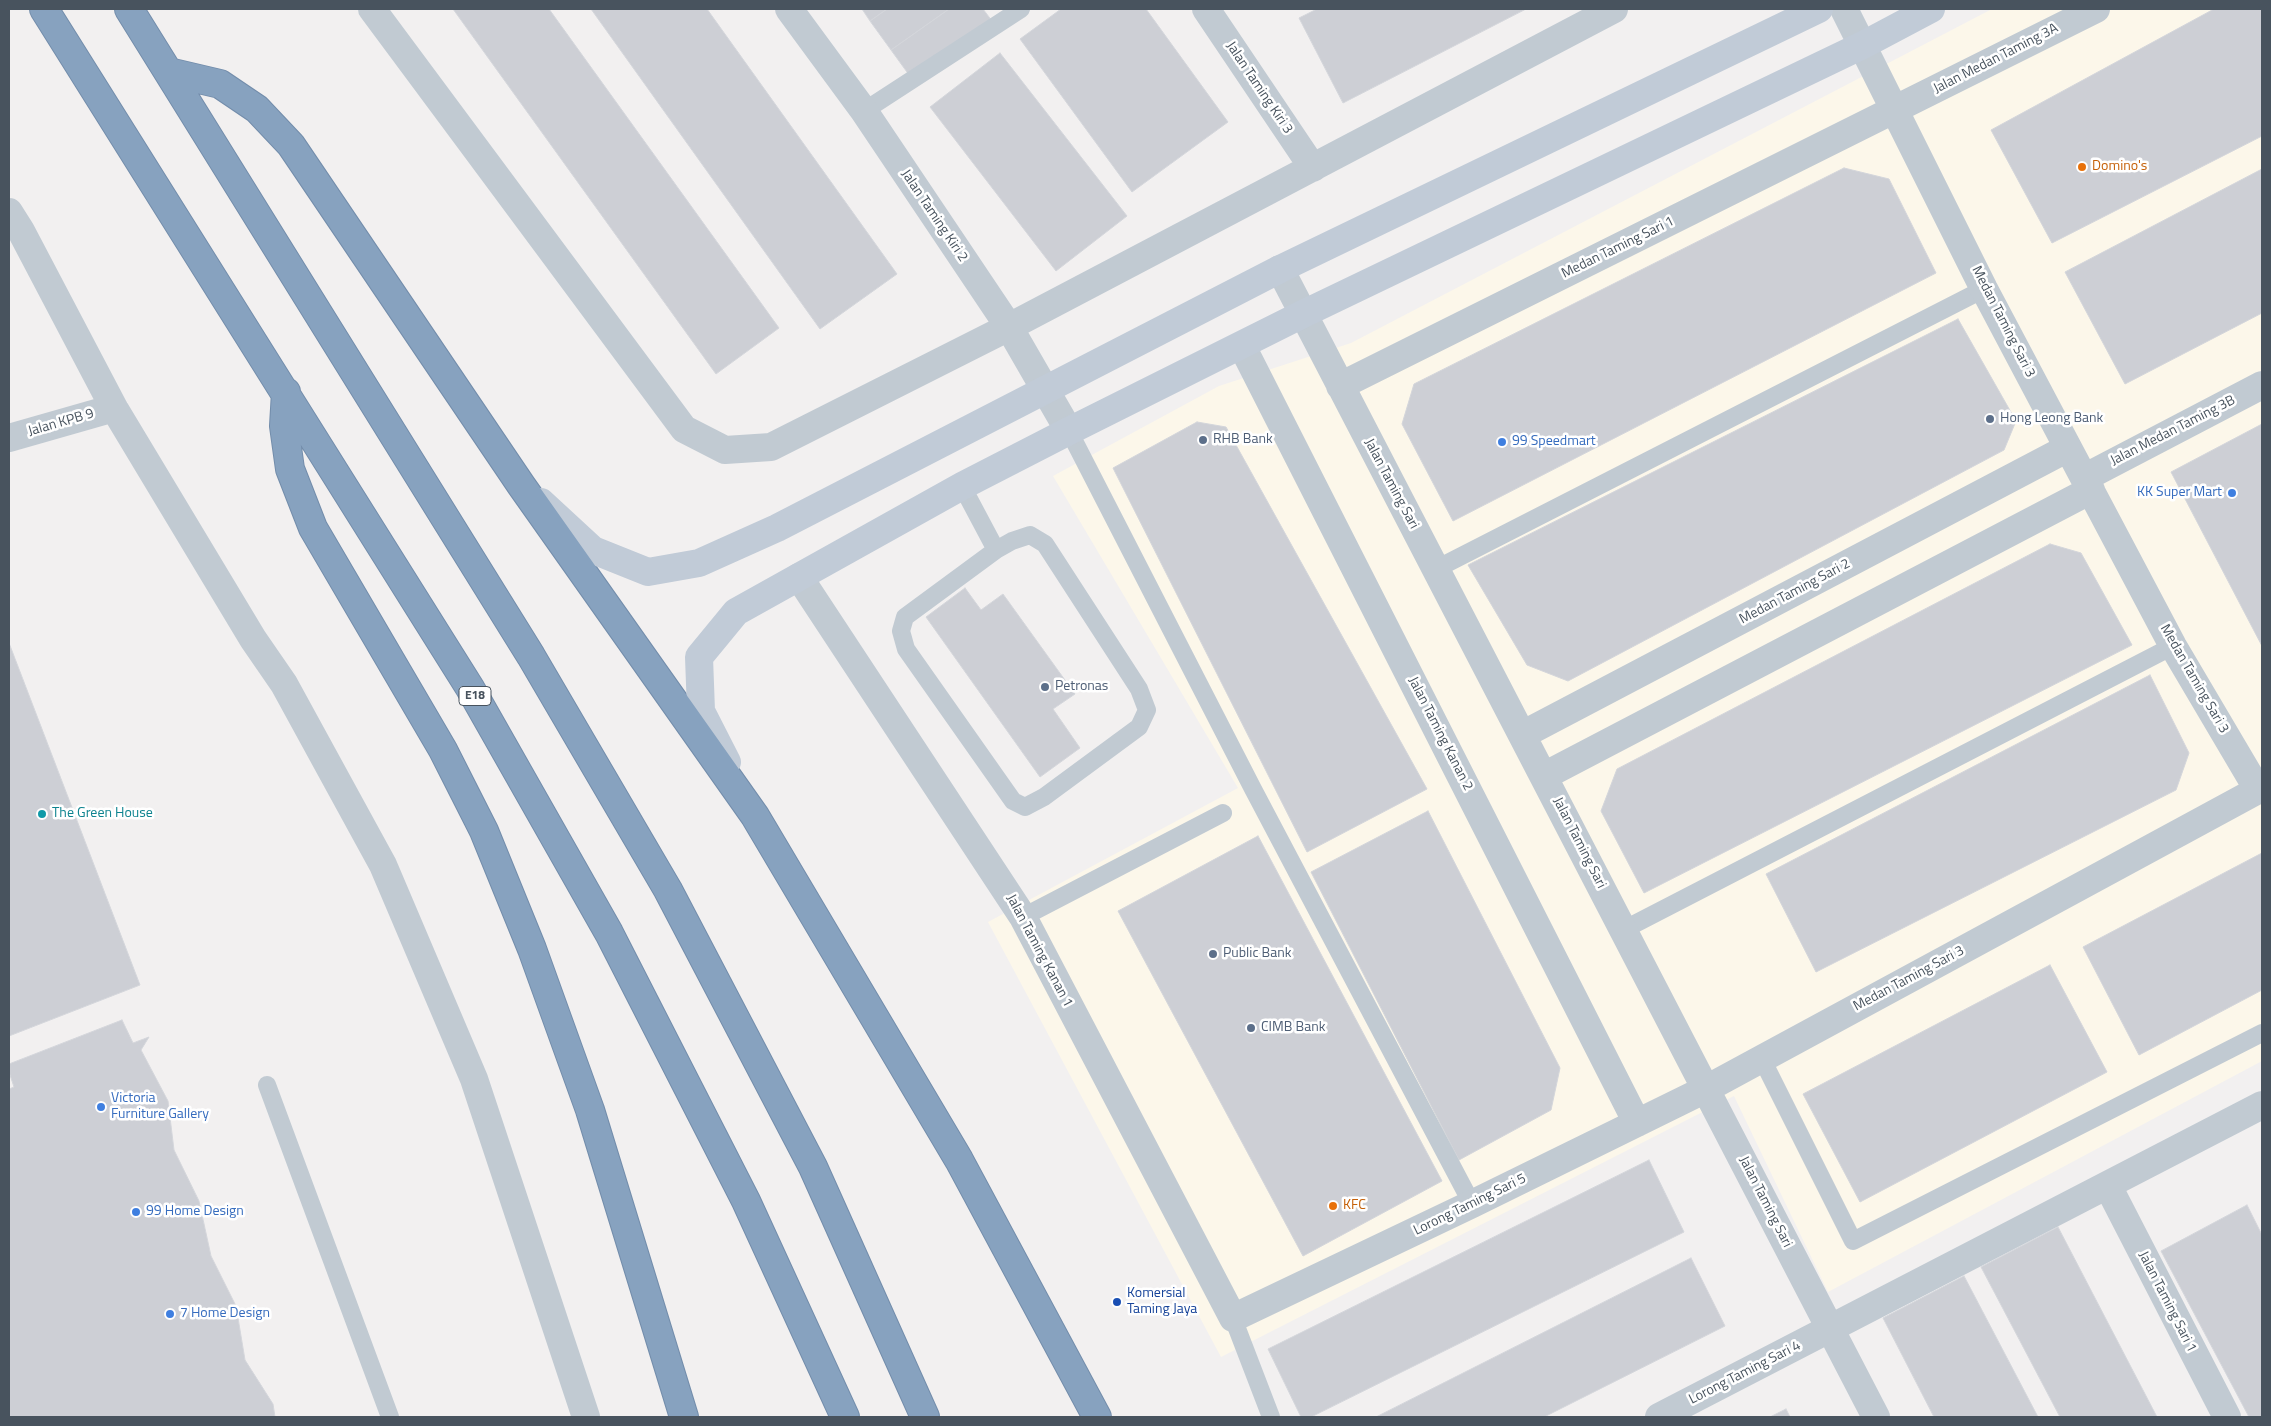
<!DOCTYPE html>
<style>
body{margin:0}
#map{position:relative;width:2271px;height:1426px;overflow:hidden;background:#f2f0f0;font-family:"Titillium Web",sans-serif}
canvas{display:block}
.frame{position:absolute;inset:0;border:10px solid #48535e;pointer-events:none}
</style>
<div id="map">
<canvas width="2271" height="1426"></canvas>
<div class="frame"></div>
</div>
<script>
const ctx = document.querySelector('canvas').getContext('2d');
ctx.lineJoin = 'round';
function paint(path, color) { ctx.fillStyle = color; ctx.fill(path, 'evenodd'); }
const poly = rows => new Path2D(rows.map(r => 'M' + r).join(''));
function trace(path, color, width, dash) { ctx.strokeStyle = color; ctx.lineWidth = width; ctx.lineCap = dash ? 'butt' : 'round'; ctx.setLineDash(dash || []); ctx.stroke(path); }
function label(font, color, halo, rows, align = 'center') {
  ctx.font = font + ' "Titillium Web",sans-serif'; ctx.lineWidth = 5; ctx.setLineDash([]); ctx.textBaseline = 'middle'; ctx.strokeStyle = halo; ctx.fillStyle = color; for (const [text, x, y, turn = 0] of rows) {
    ctx.save(); ctx.translate(x, y); ctx.rotate((+turn || 0) * Math.PI / 180); ctx.textAlign = isNaN(turn) ? turn : align; if (halo) ctx.strokeText(text, 0, 0); ctx.fillText(text, 0, 0); ctx.restore();
  }
}
paint(poly([
 [1992,9,2262,9,2262,1061,1828,1292,1734,1096,1221,1357,988,922,1238,788,1053,476,1219,386,1351,343]
]), '#fcf7ea');
const building = poly([
 [453,9,549,9,779,328,716,374,453,9],
 [591,9,707,9,897,274,820,329,591,9],
 [862,9,887,9,870,21,862,9],
 [887,9,949,9,891,50,870,21,887,9],
 [949,9,983,9,992,21,912,79,891,50,949,9],
 [1061,9,1146,9,1228,122,1132,192,1020,39,1061,9],
 [1317,9,1526,9,1343,103,1299,18,1317,9],
 [2214,9,2262,9,2262,136,2052,243,1991,130,2214,9],
 [1000,53,1127,216,1056,271,930,107,1000,53],
 [1844,168,1889,179,1936,273,1453,521,1402,424,1414,384,1844,168],
 [2262,169,2262,313,2125,384,2065,272,2262,169],
 [1958,319,2016,421,2004,450,1568,681,1527,665,1468,565,1958,319],
 [1197,422,1226,427,1427,789,1307,852,1113,468,1197,422],
 [2262,424,2262,646,2171,472,2262,424],
 [2050,544,2081,553,2132,645,1644,893,1601,811,1617,769,2050,544],
 [965,588,981,610,1003,594,1075,694,1053,709,1080,748,1040,777,926,617,965,588],
 [9,643,140,985,9,1036,9,643],
 [2150,675,2189,753,2176,790,1816,972,1766,874,2150,675],
 [1428,811,1560,1068,1551,1110,1459,1160,1311,872,1428,811],
 [1258,836,1442,1181,1303,1256,1118,911,1258,836],
 [2262,853,2262,990,2139,1055,2083,947,2262,853],
 [2050,965,2107,1072,1860,1202,1803,1094,2050,965],
 [122,1020,133,1043,149,1037,141,1050,168,1101,174,1150,199,1201,211,1256,236,1306,245,1360,273,1404,275,1417,9,1417,9,1089,14,1087,9,1072,9,1064,122,1020],
 [1649,1160,1684,1232,1311,1417,1301,1417,1268,1349,1649,1160],
 [2247,1205,2262,1235,2262,1417,2249,1417,2161,1251,2247,1205],
 [2058,1227,2157,1417,2060,1417,1981,1267,2058,1227],
 [1691,1258,1725,1326,1544,1417,1376,1417,1691,1258],
 [1964,1276,2038,1417,1934,1417,1883,1318,1964,1276],
 [1786,1409,1790,1417,1770,1417,1786,1409]
]);
paint(building, '#cdcfd5');
trace(building, '#d4d6db', 1);
const highway = poly([
 [44,9,470,688,609,933,746,1201,845,1417],
 [129,9,531,656,668,890,813,1167,925,1417],
 [169,72,220,84,257,109,291,145,521,485,755,816,959,1160,1097,1417],
 [286,392,284,426,290,469,313,528,443,750,484,831,532,949,590,1110,684,1417]
]);
trace(highway, '#738dab', 30);
trace(poly([
 [864,111,1021,9],
 [1069,431,1253,789,1472,1204],
 [962,486,996,550,1012,541,1030,535,1045,544,1139,689,1147,710,1139,727,1044,797,1025,807,1013,801,906,649,901,631,905,617,996,550],
 [1436,569,1984,289],
 [1023,917,1223,813],
 [1623,930,2173,646],
 [1762,1059,1853,1241,2262,1033],
 [267,1085,390,1417],
 [1233,1318,1271,1417]
]), '#c1cad2', 18);
trace(poly([
 [372,9,684,429,725,450,771,447,1009,327,1614,9],
 [789,9,864,111,1009,327,1069,431],
 [1206,9,1313,168],
 [9,212,21,231,114,408,253,639,284,684,383,865,474,1079,586,1417],
 [1280,269,1876,1417],
 [1242,346,1637,1123],
 [1340,386,2096,9],
 [9,438,114,408],
 [2084,478,2262,385],
 [799,577,1023,917,1233,1318,1472,1204,1706,1089,2199,822,2258,790,2173,646,1984,289,1844,9],
 [1522,735,2068,448],
 [1544,776,2091,490],
 [2108,1186,2227,1417],
 [1659,1417,2262,1105]
]), '#c1cad2', 28);
trace(poly([
 [541,502,593,550,648,572,699,563,777,528,1280,269,1819,9],
 [727,762,701,711,699,657,736,612,962,486,1069,431,1303,314,1863,45,1931,9]
]), '#c1cbd7', 28);
trace(highway, '#87a2bf', 28);
for (const [x, y, r, color] of [
 [2082,167,5,"#e8710a"],
 [1990,419,5,"#5c6f8a"],
 [1203,440,5,"#5c6f8a"],
 [1502,442,5,"#3f7fe0"],
 [2232,493,5,"#3f7fe0"],
 [1045,687,5,"#5c6f8a"],
 [42,814,5,"#0f9aa8"],
 [1213,954,5,"#5c6f8a"],
 [1251,1028,5,"#5c6f8a"],
 [101,1107,5,"#3f7fe0"],
 [1333,1206,5,"#e8710a"],
 [136,1212,5,"#3f7fe0"],
 [1117,1302,5,"#1a4fb4"],
 [170,1314,5,"#3f7fe0"]
]) { const dot = new Path2D(); dot.arc(x, y, r, 0, 2 * Math.PI); ctx.fillStyle = color; ctx.fill(dot); trace(dot, '#fff', 2); }
for (const [x, y, w] of [
 [475,696,32]
]) { const box = new Path2D(); box.roundRect(x - w / 2, y - 9.5, w, 19, 4); ctx.fillStyle = '#fff'; ctx.fill(box); trace(box, '#48535e', 1); }
label('bold 12px', '#48535e', null, [
 ["E18",475,696]
]);
label('14px', '#48535e', '#fff', [
 ["Jalan Medan Taming 3A",1996,59,-27],
 ["Jalan Taming Kiri 3",1259,88,56],
 ["Jalan Taming Kiri 2",934,216,56],
 ["Medan Taming Sari 1",1618,248,-26],
 ["Medan Taming Sari 3",2003,322,63],
 ["Jalan KPB 9",61,423,-16],
 ["Jalan Medan Taming 3B",2173,431,-27],
 ["Jalan Taming Sari",1391,484,62],
 ["Medan Taming Sari 2",1795,592,-28],
 ["Medan Taming Sari 3",2194,679,60],
 ["Jalan Taming Kanan 2",1440,734,63],
 ["Jalan Taming Sari",1579,843,63],
 ["Jalan Taming Kanan 1",1039,951,62],
 ["Medan Taming Sari 3",1909,979,-28],
 ["Jalan Taming Sari",1765,1202,63],
 ["Lorong Taming Sari 5",1470,1205,-26],
 ["Jalan Taming Sari 1",2167,1302,63],
 ["Lorong Taming Sari 4",1745,1373,-27]
]);
label('14px', '#c56008', '#fff', [
 ["Domino's",2092,167],
 ["KFC",1343,1206]
], 'left');
label('14px', '#4e5e75', '#fff', [
 ["Hong Leong Bank",2000,419],
 ["RHB Bank",1213,440],
 ["Petronas",1055,687],
 ["Public Bank",1223,954],
 ["CIMB Bank",1261,1028]
], 'left');
label('14px', '#366cbe', '#fff', [
 ["99 Speedmart",1512,442],
 ["KK Super Mart",2222,493,"right"],
 ["Victoria",111,1099],
 ["Furniture Gallery",111,1115],
 ["99 Home Design",146,1212],
 ["7 Home Design",180,1314]
], 'left');
label('14px', '#0d838f', '#fff', [
 ["The Green House",52,814]
], 'left');
label('14px', '#164399', '#fff', [
 ["Komersial",1127,1294],
 ["Taming Jaya",1127,1310]
], 'left');
</script>
